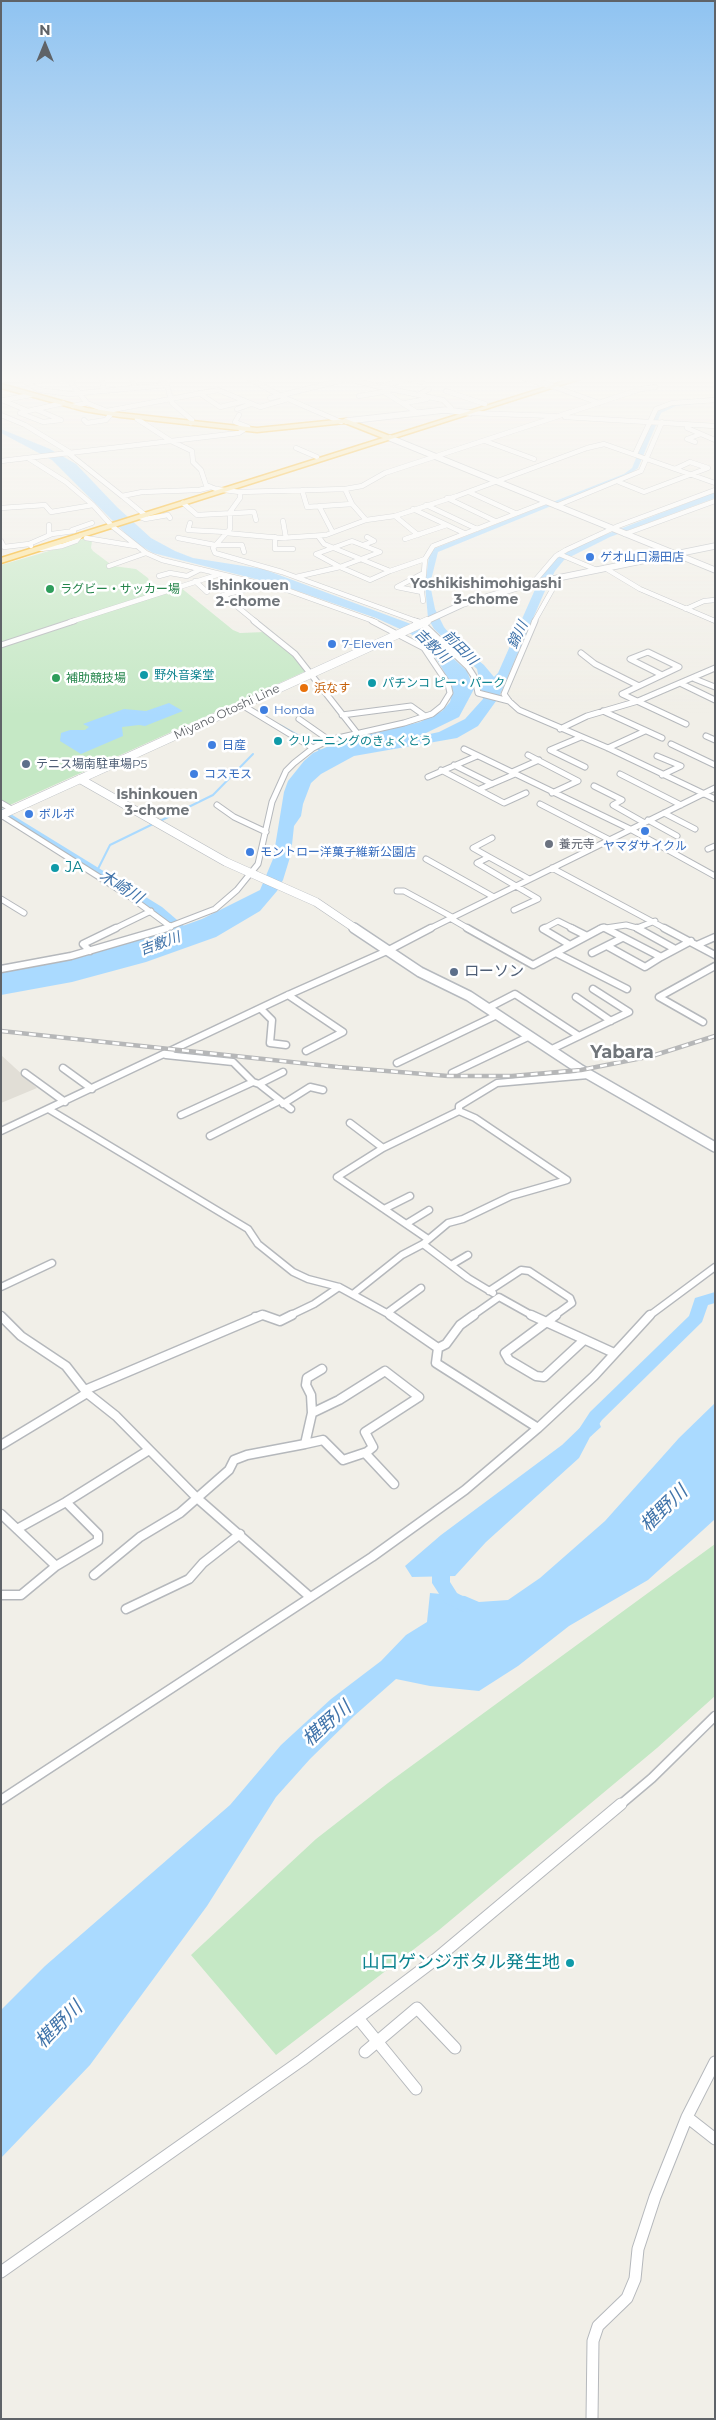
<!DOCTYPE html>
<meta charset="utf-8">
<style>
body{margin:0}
#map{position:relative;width:716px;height:2420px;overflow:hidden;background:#f1efe8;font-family:Montserrat,sans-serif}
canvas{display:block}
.frame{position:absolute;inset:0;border:2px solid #5f6368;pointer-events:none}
.north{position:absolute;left:20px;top:20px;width:50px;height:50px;-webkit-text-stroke:4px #fff;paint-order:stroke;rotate:0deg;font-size:14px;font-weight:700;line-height:20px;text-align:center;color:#5f6368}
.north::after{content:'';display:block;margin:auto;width:18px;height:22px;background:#5f6368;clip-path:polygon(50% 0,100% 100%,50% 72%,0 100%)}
</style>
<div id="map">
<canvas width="716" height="2420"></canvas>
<div class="frame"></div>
<div class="north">N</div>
</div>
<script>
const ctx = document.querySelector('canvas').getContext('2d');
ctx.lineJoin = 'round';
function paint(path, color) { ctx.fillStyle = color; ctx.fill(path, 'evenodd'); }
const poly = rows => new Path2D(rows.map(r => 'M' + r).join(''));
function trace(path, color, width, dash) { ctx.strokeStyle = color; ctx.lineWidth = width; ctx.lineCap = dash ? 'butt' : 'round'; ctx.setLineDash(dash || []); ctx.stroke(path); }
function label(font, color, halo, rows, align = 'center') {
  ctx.font = font + ' Montserrat,"Noto Sans JP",sans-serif'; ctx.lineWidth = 5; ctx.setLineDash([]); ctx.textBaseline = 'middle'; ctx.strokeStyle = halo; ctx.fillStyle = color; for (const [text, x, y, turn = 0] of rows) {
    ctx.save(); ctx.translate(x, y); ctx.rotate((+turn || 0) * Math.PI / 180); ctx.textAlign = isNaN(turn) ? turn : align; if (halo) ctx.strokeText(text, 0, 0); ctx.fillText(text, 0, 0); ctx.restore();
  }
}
paint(poly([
 [1,1055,37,1088,1,1103]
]), '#e1ded6');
paint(poly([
 [84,538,92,541,91,548,93,551,113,566,136,569,148,578,154,595,180,587,233,630,240,633,265,632,290,651,306,671,1,809,1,565,73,544],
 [715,1544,715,1696,657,1748,439,1930,276,2055,191,1955,316,1839,388,1783]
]), '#c5e8c5');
paint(poly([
 [715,402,676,406,661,413,638,468,630,474,438,552,430,584,435,609,444,627,458,644,484,665,494,677,498,673,541,576,559,556,584,543,715,492,715,498,610,537,564,560,555,571,544,593,499,697,478,726,457,738,354,756,321,774,311,783,303,804,301,816,294,826,291,854,283,880,277,891,260,911,216,937,146,962,72,982,1,995,1,971,50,963,163,933,202,919,260,890,273,859,284,792,288,781,304,761,313,753,338,742,420,722,442,711,450,702,452,694,449,681,438,661,428,649,411,634,376,618,283,586,153,553,134,542,52,460,1,433,1,429,50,449,76,464,117,507,151,538,175,551,193,558,263,569,419,627,467,671,474,689,459,717,424,734,407,739,439,732,465,719,483,699,477,669,434,629,428,618,425,585,429,556,433,549,624,474,632,468,655,412,661,408,677,404],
 [169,703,183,711,145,726,139,725,122,727,123,736,81,754,60,741,61,733,70,730,85,730,89,727,83,724,124,709,146,711],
 [715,1403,714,1520,648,1580,569,1626,518,1666,479,1691,430,1686,396,1679,354,1716,310,1759,276,1797,207,1906,90,2065,1,2158,1,2010,45,1966,230,1805,281,1745,331,1699,381,1661,406,1635,427,1622,430,1593,465,1596,479,1602,508,1600,540,1578,605,1521,679,1438],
 [596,1416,601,1427,590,1437,579,1458,486,1542,455,1576,412,1577,405,1566,441,1535,562,1445,588,1420]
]), '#aadaff');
trace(poly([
 [280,725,314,744,321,752],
 [158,822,213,795,253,754],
 [97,871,110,845,153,824]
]), '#aadaff', 2);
paint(poly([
 [1,808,162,907,183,925,192,937,186,941,182,940,154,913,1,816,1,808],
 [715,1292,715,1303,708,1305,702,1322,602,1420,591,1436,585,1438,579,1436,577,1432,590,1412,689,1316,695,1298,715,1292],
 [448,1551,454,1553,457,1558,450,1569,450,1582,457,1593,470,1600,473,1605,470,1610,464,1612,445,1603,432,1583,432,1568,442,1553,448,1551]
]), '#aadaff');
const streetFar4 = poly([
 [20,378,39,390,70,394,167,385],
 [102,378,104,391],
 [131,378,136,388],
 [159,378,167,385,172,403,192,420,191,423],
 [248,378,281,396,341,422],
 [409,378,422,382],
 [411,378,380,387,443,400,451,408],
 [349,379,380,387],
 [29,381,73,379],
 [552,386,599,403],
 [446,391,485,404],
 [384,392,418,413],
 [199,393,220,407,245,401],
 [418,395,429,389],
 [359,396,389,391],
 [270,398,351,378],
 [2,400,28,411,63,403],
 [4,400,31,395],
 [87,403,107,411,218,390,260,407,288,399],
 [405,403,427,399],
 [73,406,87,403,71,383,74,378],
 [237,409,251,404],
 [28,411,20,413,43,422,61,420,35,409],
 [470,413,555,416],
 [1,415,25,425,71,453],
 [565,417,715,426],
 [139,418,137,419,171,441,192,451,193,462,201,470,206,485,216,489,240,492,345,489,362,486,385,473,641,389,655,387],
 [84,420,87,423,106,420,111,414],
 [687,424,687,428,715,440],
 [485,441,534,459],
 [695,442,687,439,701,434],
 [296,448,317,457],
 [68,453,122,496,142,492,199,490,211,487],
 [635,454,656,409,672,403,715,400],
 [28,458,66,482,93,505,112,526,146,553,162,560,287,590,376,622],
 [1,461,239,433,248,427,235,422,239,415],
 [619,482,644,492,708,468,690,462,675,469],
 [345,489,352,504,366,520],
 [302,490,307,507,352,504],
 [240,492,240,498,230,512,230,529,213,548,215,553,282,572,419,622],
 [469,492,515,513],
 [122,496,145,515],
 [447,498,495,521],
 [183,503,197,515,254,512,256,520],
 [426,505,477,529],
 [319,506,332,531],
 [556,506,641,471,662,422],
 [1,508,45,505,51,512,93,505],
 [413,509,464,533],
 [395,516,418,535],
 [140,517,145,519,168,515,170,518],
 [283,521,286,538],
 [190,523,188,530,227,532],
 [49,525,49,535],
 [72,530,92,523],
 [226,533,281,538,326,535,366,520,395,516,457,496,587,448,604,444,715,483],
 [625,534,715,501],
 [318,536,324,544,390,571,425,559],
 [275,537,275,549,293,549],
 [86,538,135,546],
 [178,538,215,545,242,545,244,552],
 [405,539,447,525],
 [1,541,4,547,29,544,31,546],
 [352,541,380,552,340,567,316,554,352,541],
 [29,544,52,534,74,531],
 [363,545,374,541,367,537],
 [41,549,62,546,76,541,80,536],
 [559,554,597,570],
 [109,566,146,553],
 [605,568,640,589,715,621],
 [424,573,422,592,397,587,424,573],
 [424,573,425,559,433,546,546,502],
 [159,576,170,573,187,576,201,569],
 [226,577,244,590,223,595,256,622],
 [296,577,340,567,370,580,390,571],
 [195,581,207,592],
 [532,584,556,556,566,550,618,526,715,490],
 [422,592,423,601],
 [686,609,704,601,715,600],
 [70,622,220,574],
 [534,622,556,583,553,580]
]);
const streetFar3 = poly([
 [254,621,295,654,357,733],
 [415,621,422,623,468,667,475,678,478,693,509,701],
 [535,621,504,694,509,701,519,710,608,748,715,799],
 [1,645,74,621],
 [581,653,595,664,639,686],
 [662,675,630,659,648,652,679,667,622,694,686,724],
 [695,679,715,687],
 [682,684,715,700],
 [242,705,313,748],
 [603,711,662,738],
 [342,715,411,706,425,716],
 [299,719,329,740],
 [560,729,587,716,638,701,715,668],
 [706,736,715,740],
 [581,737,550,750,585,767],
 [671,744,715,765],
 [608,748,645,731],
 [464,749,630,829,715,876],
 [528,755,578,781,552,793],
 [657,756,681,766,662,775],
 [454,765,492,784],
 [441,770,504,803,526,793],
 [512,772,539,760],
 [620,774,681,805],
 [428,777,477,756],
 [594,786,622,800,613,805,643,822],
 [480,789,515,774],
 [1,803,13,810],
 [540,804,610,840],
 [217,805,234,817,266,832],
 [664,813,695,829],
 [1,815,129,896,171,927],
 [648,820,677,836],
 [708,849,715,846],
 [489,857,473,848,492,838],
 [426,859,492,896],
 [552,868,666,929],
 [397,891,404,891,452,917],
 [1,899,24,913],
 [514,910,538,899,477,863,489,857,529,879],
 [450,918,469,929],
 [604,927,608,929],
 [637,928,639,929],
 [114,929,151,911],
 [163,929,215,909,237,890,258,864,272,802,286,771,294,763,313,748,329,740,404,723,432,714,442,706,450,693,448,684,424,648,372,621],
 [429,929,715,788],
 [543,929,558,921,574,929],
 [599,929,626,925,637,928,655,921]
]);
const streetFar2 = poly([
 [467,928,533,965,602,928],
 [545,928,543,929,570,945],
 [571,928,587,936],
 [605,928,661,957,691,941],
 [637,928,675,949],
 [664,928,715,955],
 [697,945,715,937],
 [607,946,645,967,661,957],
 [90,951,83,944,116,928],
 [556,953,627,989],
 [592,953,622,938],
 [1,969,71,956,167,928],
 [288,995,343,1032,306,1051],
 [576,997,611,1021],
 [488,1008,515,994,579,1036],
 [261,1009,272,1020,270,1043,286,1045],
 [703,1022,659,997,715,966],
 [550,1050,629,1012,593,989],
 [166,1055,233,1062,253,1082,259,1084,291,1109],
 [397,1063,497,1015],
 [63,1068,92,1089],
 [25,1073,65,1102],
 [452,1073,530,1036],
 [259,1084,283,1072],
 [283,1104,310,1087,323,1090],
 [50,1110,248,1229,258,1244,293,1272,308,1279,339,1287,392,1316],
 [181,1115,253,1082],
 [350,1123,383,1148],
 [1,1131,288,995,387,951,431,928],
 [210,1136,279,1101],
 [384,1209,410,1196],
 [406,1224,429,1210],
 [428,1239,337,1177,383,1148,459,1111],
 [423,1244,468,1278,493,1293],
 [451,1265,468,1255],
 [1,1287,52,1263],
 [489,1291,521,1270,529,1271,570,1298,572,1303,554,1316],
 [353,1294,402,1255,423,1244,448,1223,463,1219,511,1196,567,1180,475,1118,459,1111,459,1106,497,1083,588,1075],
 [387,1313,421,1288],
 [255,1316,267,1316],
 [289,1316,314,1304,339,1287],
 [472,1316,499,1297,533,1316],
 [649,1316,715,1267]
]);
const streetFar1 = poly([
 [263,1315,280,1321,292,1315],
 [390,1315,438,1348,436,1363,538,1428],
 [531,1315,614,1353],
 [556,1315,505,1353,509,1360,536,1376,544,1377,584,1340],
 [1,1316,21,1336,66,1366,87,1393,116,1416,197,1498,310,1597],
 [438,1348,446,1344,460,1325,474,1315],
 [385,1371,419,1397,365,1432,373,1447,367,1452,343,1460,323,1440,305,1444,312,1413,339,1400,385,1371],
 [85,1390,262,1315],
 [312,1413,311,1395,306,1385,307,1378,322,1369],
 [1,1445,87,1393],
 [365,1453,394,1484],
 [66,1502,149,1450],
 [1,1514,56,1566,21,1595,1,1595],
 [17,1529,66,1502,98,1534,98,1541,56,1566],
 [94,1575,140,1537,180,1513,229,1470,234,1460,247,1455,305,1444],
 [126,1609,189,1579,203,1563,240,1534],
 [1,1800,372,1557,465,1490,538,1428,594,1376,650,1315],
 [620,1805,652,1778,715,1716]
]);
const street = poly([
 [358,2018,416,2089],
 [365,2052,417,2008,455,2048],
 [687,2117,715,2139],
 [1,2272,302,2060,436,1959,621,1804],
 [592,2419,593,2341,598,2326,627,2298,635,2279,638,2249,655,2197,687,2117,715,2062]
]);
const secondaryFar2 = poly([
 [525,378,552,386],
 [346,421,445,410,470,413],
 [390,438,715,570],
 [424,622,463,604,533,583,715,546]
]);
const secondaryFar1 = poly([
 [80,779,226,862,316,902,356,929],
 [1,815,427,621]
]);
const secondary = poly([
 [354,928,420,972,469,996,581,1070,715,1147]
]);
const highway = poly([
 [575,378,583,378,1,563,1,558,383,438,345,423,257,432,120,417,84,411,1,388,1,384,87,408,120,413,257,428,346,419,390,436,575,378]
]);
trace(streetFar4, '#b5b8bc', 5.5);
trace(streetFar3, '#b5b8bc', 7);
trace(streetFar2, '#b5b8bc', 9);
trace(streetFar1, '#b5b8bc', 11);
trace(street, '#b5b8bc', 13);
trace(secondaryFar2, '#b6babf', 7);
trace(secondaryFar1, '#b6babf', 9);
trace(secondary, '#b6babf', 12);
trace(highway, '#f9ab00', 3);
trace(streetFar4, '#fff', 4.5);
trace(streetFar3, '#fff', 5);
trace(streetFar2, '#fff', 6);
trace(streetFar1, '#fff', 8);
trace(street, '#fff', 11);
trace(secondaryFar2, '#fff', 5.5);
trace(secondaryFar1, '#fff', 8);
trace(secondary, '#fff', 9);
paint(highway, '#fde293');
const rail = poly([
 [1,1031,338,1067,448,1076,512,1076,581,1070,652,1056,715,1036]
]);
trace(rail, '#b6b7b8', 4.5);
trace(rail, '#fff', 2.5, [7]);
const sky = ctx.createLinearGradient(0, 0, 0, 716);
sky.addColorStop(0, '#8fc3f1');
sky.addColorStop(0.53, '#f9f8f5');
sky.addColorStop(1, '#f9f8f500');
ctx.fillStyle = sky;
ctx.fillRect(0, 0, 716, 716);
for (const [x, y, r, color] of [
 [590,557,5,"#3f7fe0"],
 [50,589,5,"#2e9e5b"],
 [332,644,5,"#3f7fe0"],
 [144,675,5,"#0f9aa8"],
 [56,678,5,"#2e9e5b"],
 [372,683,5,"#0f9aa8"],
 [304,688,5,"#e8710a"],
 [264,710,5,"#3f7fe0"],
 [278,741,5,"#0f9aa8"],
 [212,745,5,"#3f7fe0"],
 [26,764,5,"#5c6f8a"],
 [194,774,5,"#3f7fe0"],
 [29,814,5,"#3f7fe0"],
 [645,831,5,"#3f7fe0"],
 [549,844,5,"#6b7280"],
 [250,852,5,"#3f7fe0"],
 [55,868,5,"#0f9aa8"],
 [454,972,5,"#5c6f8a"],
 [570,1963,5,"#0f9aa8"]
]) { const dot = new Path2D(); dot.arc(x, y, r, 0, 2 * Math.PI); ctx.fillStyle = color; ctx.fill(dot); trace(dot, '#fff', 2); }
label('12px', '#366cbe', '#fff', [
 ["ゲオ山口湯田店",600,557],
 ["7-Eleven",342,644],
 ["Honda",274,710],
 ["日産",222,745],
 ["コスモス",204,774],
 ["ボルボ",39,814],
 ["ヤマダサイクル",645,846,"center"],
 ["モントロー洋菓子維新公園店",260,852]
], 'left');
label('12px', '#27864d', '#fff', [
 ["ラグビー・サッカー場",60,589],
 ["補助競技場",66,678]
], 'left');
label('12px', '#0d838f', '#fff', [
 ["野外音楽堂",154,675],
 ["パチンコ ピー・パーク",382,683],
 ["クリーニングのきょくとう",288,741]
], 'left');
label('12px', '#c56008', '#fff', [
 ["浜なす",314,688]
], 'left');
label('12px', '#5f6368', '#fff', [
 ["Miyano Otoshi Line",227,712,-25]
]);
label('12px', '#4e5e75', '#fff', [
 ["テニス場南駐車場P5",36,764]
], 'left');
label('12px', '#5b616d', '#fff', [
 ["養元寺",559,844]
], 'left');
label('bold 14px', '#70757a', '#fff', [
 ["Yoshikishimohigashi",486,584],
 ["3-chome",486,600],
 ["Ishinkouen",248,586],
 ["2-chome",248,602],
 ["Ishinkouen",157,795],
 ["3-chome",157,811]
]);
label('italic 14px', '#4174aa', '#fff', [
 ["錦川",518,635,-65],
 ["吉敷川",432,646,44],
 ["前田川",460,648,45],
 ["吉敷川",160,944,-20]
]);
label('15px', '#0d838f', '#fff', [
 ["JA",65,868]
], 'left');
label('15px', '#4e5e75', '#fff', [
 ["ローソン",464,972]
], 'left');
label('italic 16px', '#4174aa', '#fff', [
 ["木崎川",121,887,32]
]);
label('bold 18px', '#70757a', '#fff', [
 ["Yabara",622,1053]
]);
label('18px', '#0d838f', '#fff', [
 ["山口ゲンジボタル発生地",560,1963]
], 'right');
label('italic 19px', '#4174aa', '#fff', [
 ["椹野川",664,1509,-44],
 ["椹野川",327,1724,-41],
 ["椹野川",59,2025,-45]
]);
</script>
